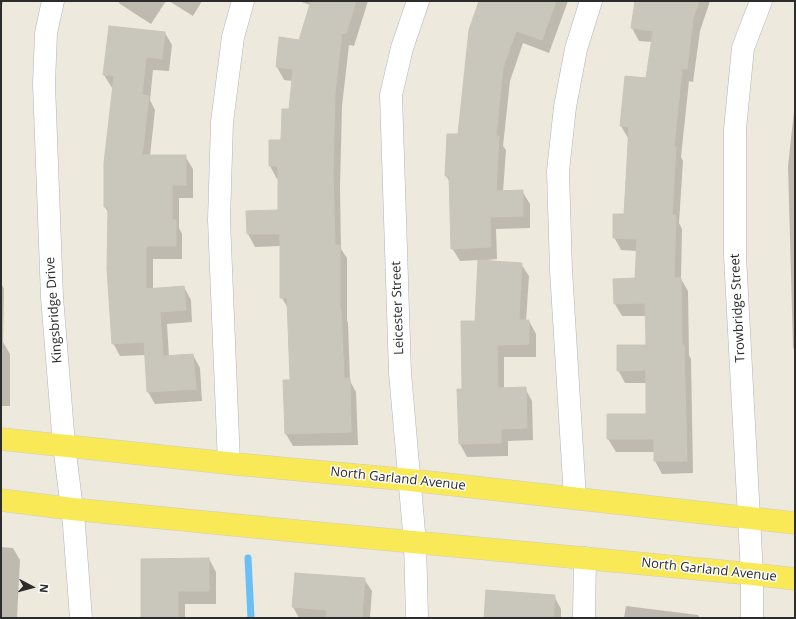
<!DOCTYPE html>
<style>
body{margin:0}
#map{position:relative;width:796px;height:619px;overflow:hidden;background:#eee9dd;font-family:"Open Sans",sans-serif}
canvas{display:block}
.frame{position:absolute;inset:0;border:2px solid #2c2c2c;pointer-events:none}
.north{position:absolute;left:12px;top:567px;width:40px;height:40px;-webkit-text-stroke:3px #fff;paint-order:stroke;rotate:96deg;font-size:11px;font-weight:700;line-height:16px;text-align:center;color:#2c2c2c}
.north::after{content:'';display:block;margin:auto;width:14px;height:18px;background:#2c2c2c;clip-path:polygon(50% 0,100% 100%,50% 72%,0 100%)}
</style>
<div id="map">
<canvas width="796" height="619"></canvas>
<div class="frame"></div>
<div class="north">N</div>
</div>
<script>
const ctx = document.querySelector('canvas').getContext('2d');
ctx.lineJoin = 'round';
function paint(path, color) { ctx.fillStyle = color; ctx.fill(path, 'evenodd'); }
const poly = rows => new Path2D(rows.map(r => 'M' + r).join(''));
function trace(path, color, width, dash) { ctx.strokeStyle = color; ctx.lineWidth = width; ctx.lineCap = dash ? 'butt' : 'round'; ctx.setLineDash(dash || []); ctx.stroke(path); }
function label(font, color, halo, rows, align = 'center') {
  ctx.font = font + ' "Open Sans",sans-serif'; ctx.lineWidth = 3; ctx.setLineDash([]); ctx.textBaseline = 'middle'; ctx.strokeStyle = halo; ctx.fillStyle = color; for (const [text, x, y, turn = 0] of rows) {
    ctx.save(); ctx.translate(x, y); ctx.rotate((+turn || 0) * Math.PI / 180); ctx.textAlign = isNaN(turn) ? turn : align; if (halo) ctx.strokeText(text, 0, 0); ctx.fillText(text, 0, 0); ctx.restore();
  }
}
paint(poly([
 [1,1,3,1,2,7,1,7],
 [118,1,166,1,151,24,120,4],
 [169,1,202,1,193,16],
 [299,1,368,1,354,46,349,45,342,106,340,187,341,249,347,258,347,321,348,323,350,381,356,392,358,445,293,446,286,434,291,381,289,310,282,298,281,246,255,247,248,234,247,212,280,211,279,179,277,179,270,166,282,141,290,110,293,81,284,80,277,67,300,41,310,5],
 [480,1,568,1,549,53,523,43,510,81,503,146,506,150,503,192,522,191,530,204,530,228,496,229,497,259,487,260,487,261,521,264,529,276,526,321,529,321,536,334,536,357,504,357,504,389,525,388,532,401,533,440,508,441,508,456,467,457,460,444,458,390,463,390,476,322,479,260,460,261,452,248,450,182,446,176,459,135],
 [637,1,710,1,700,31,693,82,689,81,681,157,683,161,679,223,682,229,681,279,688,291,689,355,691,359,693,473,662,474,655,461,655,452,616,452,608,439,608,415,647,415,647,383,625,383,618,370,647,346,647,316,622,316,615,304,636,279,637,251,621,250,614,237,625,215,628,138,621,126,647,79,652,42,639,41,632,28],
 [165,33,172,45,169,71,153,70,150,100,155,110,150,156,185,156,193,169,193,198,179,198,179,228,182,234,182,259,153,259,153,289,184,287,191,300,192,322,167,324,169,357,193,355,200,368,202,401,155,404,148,392,146,355,120,356,113,343,109,214,105,207,114,88,112,88,104,75],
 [795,102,795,351,793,348,788,166],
 [1,220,2,222,1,248],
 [1,283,4,289,3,342,10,354,10,406,1,406],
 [1,547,13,548,20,560,17,618,1,618],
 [209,559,216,572,216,604,185,604,185,618,142,618],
 [364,579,372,591,370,618,299,618,293,607],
 [554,596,561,609,561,618,485,618],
 [626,606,698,615,700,618,624,618]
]), '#0003');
trace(poly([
 [248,558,251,618]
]), '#6abff6', 7);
const building = poly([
 [311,1,356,1,346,34,342,33,335,93,333,174,335,245,340,245,340,309,341,309,344,378,350,378,351,432,285,434,283,380,290,380,287,298,280,298,280,234,247,234,246,211,278,210,278,166,269,166,269,140,281,140,282,109,289,109,293,69,276,67,279,37,299,40,311,1],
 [479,1,556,1,542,40,516,31,503,68,496,136,499,136,496,191,523,190,523,216,490,217,491,247,451,249,449,176,445,176,447,134,458,134,469,30,479,1],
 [635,1,699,1,693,18,687,69,682,69,674,147,676,147,672,215,676,215,674,278,681,278,682,345,684,345,687,461,654,461,654,439,607,439,607,414,646,414,646,370,617,371,617,345,646,345,645,303,614,304,613,279,635,278,637,239,613,238,613,214,624,214,629,127,620,126,625,76,646,78,653,31,631,28,635,1],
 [109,26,165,32,162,59,146,57,142,95,149,96,142,155,186,155,186,185,172,185,172,220,176,220,176,246,146,246,146,289,184,286,186,310,160,312,163,356,193,354,196,389,147,392,144,342,112,344,107,269,108,207,104,207,104,163,114,76,103,75,109,26],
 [478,260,522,263,519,320,529,320,529,344,497,345,498,388,526,387,527,428,501,429,501,443,459,444,457,389,462,389,461,321,475,321,478,260],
 [209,558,209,591,178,591,178,618,141,618,141,559,209,558],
 [295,573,365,578,362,618,326,618,327,610,292,607,295,573],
 [486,590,555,595,553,618,484,618,486,590]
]);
paint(building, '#c9c7bc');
trace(building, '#cac6b7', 1);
const minor = poly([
 [53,1,46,33,44,84,52,297,64,445,74,525,81,618],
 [229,463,219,220,222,122,233,37,243,1],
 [575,498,561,270,558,171,565,107,576,49,591,1],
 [417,618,415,543,400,373,391,95,402,48,418,1],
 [584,618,585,558],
 [752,618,752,574,735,256,735,129,743,48,761,1]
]);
const major = poly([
 [1,439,236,464,410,480,795,523],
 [1,500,72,509,286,530,752,574,795,579]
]);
trace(minor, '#b1b2c0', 23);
trace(major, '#ccc', 23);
trace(minor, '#fff', 22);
trace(major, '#f9e957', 22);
label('13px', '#2c2c2c', '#fff', [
 ["Leicester Street",398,308,-92],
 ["Trowbridge Street",738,308,-93],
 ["Kingsbridge Drive",54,310,-94],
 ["North Garland Avenue",398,479,6],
 ["North Garland Avenue",709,570,6]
]);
</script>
